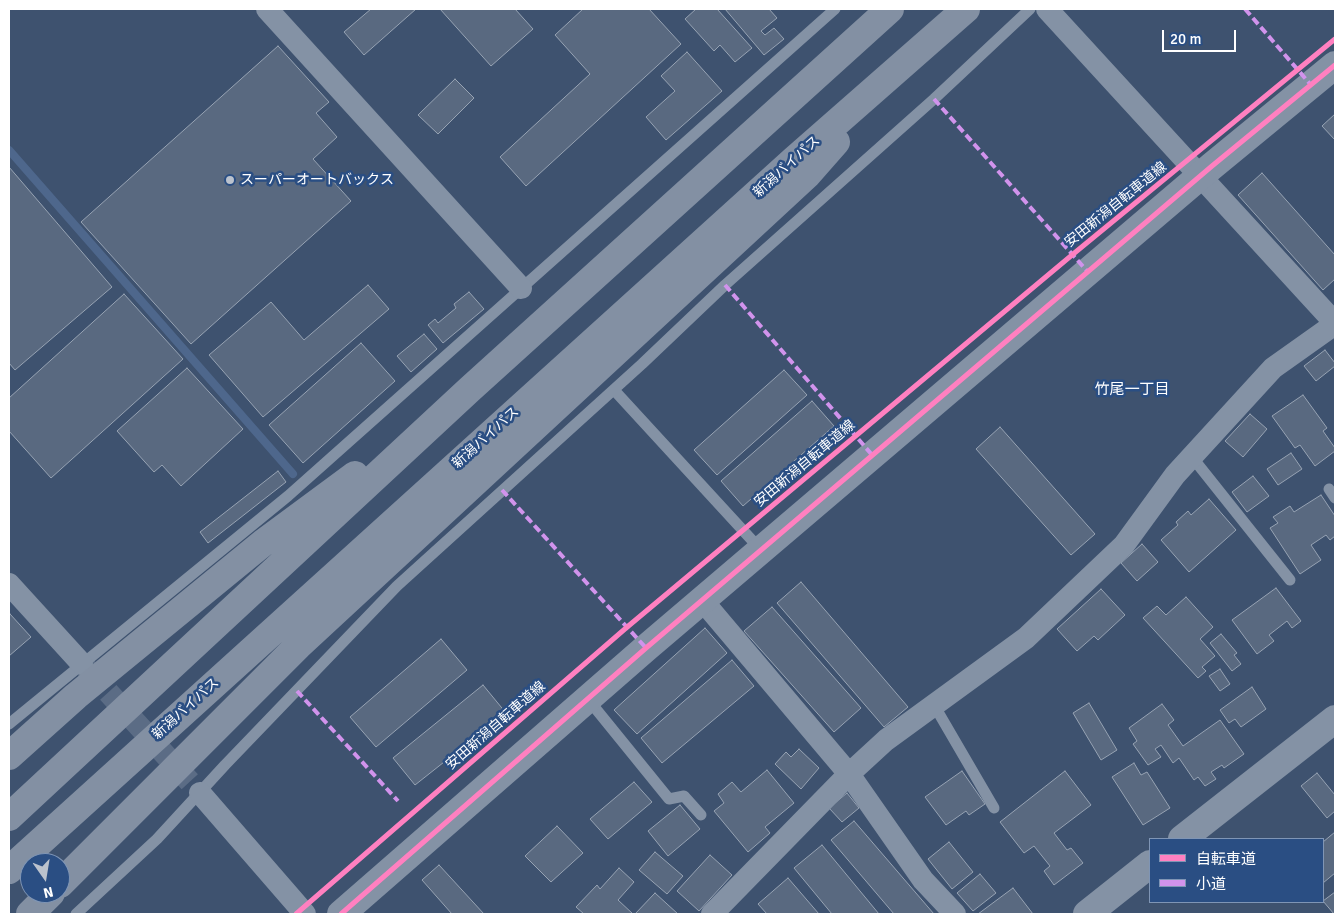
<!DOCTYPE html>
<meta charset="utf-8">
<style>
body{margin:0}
#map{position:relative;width:1344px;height:923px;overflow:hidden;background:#3e526f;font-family:Signika,"Noto Sans JP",sans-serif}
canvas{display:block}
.frame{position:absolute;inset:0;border:10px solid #fff;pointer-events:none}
.legend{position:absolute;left:1149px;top:838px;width:175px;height:65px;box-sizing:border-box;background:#2a4e83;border:1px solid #7f95b5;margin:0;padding:6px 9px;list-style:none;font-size:15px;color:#fff}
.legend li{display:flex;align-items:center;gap:10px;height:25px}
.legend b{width:25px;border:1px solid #7f95b5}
.north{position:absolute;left:20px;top:853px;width:50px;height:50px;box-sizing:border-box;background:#2a4e83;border:1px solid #7f95b5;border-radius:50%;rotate:167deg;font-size:14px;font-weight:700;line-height:20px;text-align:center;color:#fff}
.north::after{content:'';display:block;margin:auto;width:18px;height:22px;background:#bbc2cd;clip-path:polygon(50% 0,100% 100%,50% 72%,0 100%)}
.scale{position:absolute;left:1162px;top:30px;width:74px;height:22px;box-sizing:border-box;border:2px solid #fff;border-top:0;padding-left:6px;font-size:15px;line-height:18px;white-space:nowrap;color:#fff;-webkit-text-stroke:4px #2a4e83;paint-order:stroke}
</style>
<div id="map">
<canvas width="1344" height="923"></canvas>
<div class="frame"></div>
<ul class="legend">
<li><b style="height:6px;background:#ff80c0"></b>自転車道</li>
<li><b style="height:6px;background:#d193ec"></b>小道</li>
</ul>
<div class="north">N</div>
<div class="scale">20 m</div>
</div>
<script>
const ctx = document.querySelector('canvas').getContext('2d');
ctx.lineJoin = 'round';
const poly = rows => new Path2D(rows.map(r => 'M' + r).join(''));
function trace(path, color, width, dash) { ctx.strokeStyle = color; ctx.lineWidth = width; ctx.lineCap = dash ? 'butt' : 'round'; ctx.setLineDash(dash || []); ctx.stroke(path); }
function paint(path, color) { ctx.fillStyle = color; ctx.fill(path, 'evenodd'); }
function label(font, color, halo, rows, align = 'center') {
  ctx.font = font + ' Signika,"Noto Sans JP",sans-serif'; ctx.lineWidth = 5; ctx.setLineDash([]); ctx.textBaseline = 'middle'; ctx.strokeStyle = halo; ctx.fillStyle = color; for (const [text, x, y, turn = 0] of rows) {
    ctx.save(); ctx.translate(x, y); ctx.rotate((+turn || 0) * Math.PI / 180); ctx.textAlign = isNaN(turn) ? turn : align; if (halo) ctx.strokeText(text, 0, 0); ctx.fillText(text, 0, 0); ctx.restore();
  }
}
trace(poly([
 [9,150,293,474]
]), '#4e678c', 8);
const building = poly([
 [371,9,416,9,364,55,344,32,371,9],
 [440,9,515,9,533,29,491,66,440,9],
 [583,9,649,9,681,44,526,186,500,157,590,74,555,35,583,9],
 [696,9,717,9,752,48,735,62,720,45,714,51,685,19,696,9],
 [725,9,769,9,777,18,761,31,765,35,774,28,784,39,764,55,725,9],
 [278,46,329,102,316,113,337,137,313,159,351,201,191,344,81,222,278,46],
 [687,52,722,91,666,140,646,117,675,91,661,76,687,52],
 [455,79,474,98,438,134,418,115,455,79],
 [1335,114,1335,140,1322,126,1335,114],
 [9,167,112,287,15,370,9,363,9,167],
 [1262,173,1335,255,1335,279,1323,290,1238,195,1262,173],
 [368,285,389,309,263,417,209,355,271,302,304,340,368,285],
 [469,292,484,309,443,343,428,325,435,319,438,323,456,308,454,304,469,292],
 [124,294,183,359,51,478,9,431,9,398,124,294],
 [424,334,437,349,411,372,397,356,424,334],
 [361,343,395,381,303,463,269,425,361,343],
 [1325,350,1335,363,1335,366,1316,381,1304,366,1325,350],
 [187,368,243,429,181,486,162,465,154,472,117,431,187,368],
 [784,370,807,395,717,475,694,450,784,370],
 [1303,395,1327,428,1323,431,1335,448,1335,451,1315,466,1300,445,1295,448,1272,416,1303,395],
 [812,401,834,426,743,506,721,481,812,401],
 [1250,414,1267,429,1243,457,1225,441,1250,414],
 [1000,427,1095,534,1071,555,976,449,1000,427],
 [1291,453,1302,469,1278,485,1267,469,1291,453],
 [278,471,286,482,208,543,200,532,278,471],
 [1253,476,1269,496,1247,512,1232,492,1253,476],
 [1321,495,1335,516,1335,536,1330,540,1326,535,1311,545,1321,560,1300,574,1270,528,1278,523,1273,517,1290,506,1294,512,1321,495],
 [1209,499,1236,530,1189,572,1161,540,1178,525,1176,522,1188,511,1191,515,1209,499],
 [1142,544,1158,562,1137,581,1121,563,1142,544],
 [801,582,908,707,884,727,777,603,801,582],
 [1276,588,1301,621,1292,628,1287,621,1269,635,1274,641,1257,654,1232,620,1276,588],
 [1101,589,1125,615,1098,640,1094,636,1077,651,1057,629,1101,589],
 [1186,597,1213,627,1200,639,1215,656,1202,667,1206,671,1198,678,1143,618,1157,606,1166,615,1186,597],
 [772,607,861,708,834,732,744,631,772,607],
 [10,614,31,637,9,656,9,615,10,614],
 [705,628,727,653,637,734,614,710,705,628],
 [1221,634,1237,653,1234,655,1241,664,1232,671,1210,643,1221,634],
 [441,639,467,670,376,747,350,717,441,639],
 [732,660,754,686,662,763,641,738,732,660],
 [1220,669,1230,684,1220,691,1209,676,1220,669],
 [483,685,506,713,415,785,393,758,483,685],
 [1252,687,1266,709,1241,727,1235,719,1229,723,1220,710,1252,687],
 [1089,703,1117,750,1101,760,1073,713,1089,703],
 [1162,704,1174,720,1168,725,1183,746,1220,720,1244,754,1224,768,1222,765,1211,772,1216,779,1205,786,1198,777,1194,780,1179,758,1173,763,1161,745,1155,749,1161,757,1148,765,1133,744,1137,741,1129,728,1162,704],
 [799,749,819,768,801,789,775,764,786,752,791,757,799,749],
 [1134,763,1141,775,1147,772,1170,808,1143,825,1112,777,1134,763],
 [767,770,794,803,765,827,770,833,748,852,714,811,724,803,718,794,732,782,741,792,767,770],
 [962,771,985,804,969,815,966,811,946,825,925,797,962,771],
 [1065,771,1091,805,1054,833,1067,850,1071,848,1083,863,1054,885,1044,871,1050,866,1034,846,1024,853,1000,822,1065,771],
 [1317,773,1335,795,1335,811,1327,818,1301,786,1317,773],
 [634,782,652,802,608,839,590,819,634,782],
 [847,793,859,808,842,822,829,808,847,793],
 [680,805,700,829,668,856,648,831,680,805],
 [854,821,934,914,894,914,831,840,854,821],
 [557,826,583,853,551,882,525,856,557,826],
 [1335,832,1335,873,1323,883,1323,842,1335,832],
 [949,842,973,872,952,889,928,859,949,842],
 [822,845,879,914,832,914,794,868,822,845],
 [655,852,683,876,667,894,639,870,655,852],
 [710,855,732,875,699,911,677,891,710,855],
 [439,865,484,914,452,914,422,880,439,865],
 [619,868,634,882,618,900,633,914,584,914,576,907,597,885,600,889,619,868],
 [980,874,996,893,973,911,957,893,980,874],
 [788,878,819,914,767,914,758,904,788,878],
 [1013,888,1033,914,978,914,1013,888],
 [1335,892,1335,914,1334,914,1323,901,1335,892],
 [655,893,678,914,635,914,655,893]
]);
paint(building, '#596980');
trace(building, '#97a3b3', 1);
trace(poly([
 [86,668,200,793]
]), '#5b6c85', 22, [22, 11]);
trace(poly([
 [614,390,761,550],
 [1192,457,1290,580],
 [1329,489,1335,498],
 [587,698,669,799,684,796,701,815],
 [934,705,994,808],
 [9,724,288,496,835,9],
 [76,914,157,839,225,765,397,586,642,364,725,285,934,99,1030,9]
]), '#8492a5', 11);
trace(poly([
 [267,9,521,288],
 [1047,9,1335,323],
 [9,584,82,664],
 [702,600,849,774,923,880,955,914],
 [200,793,305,914],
 [712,914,849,774,886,740,1026,638,1124,545,1175,475,1273,368,1335,324]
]), '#8492a5', 22);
trace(poly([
 [1182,839,1335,719],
 [341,914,646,648,1212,166,1335,65],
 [1087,914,1150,864]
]), '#8492a5', 28);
trace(poly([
 [9,756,76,696,263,543,355,475],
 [9,817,470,389,890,9],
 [9,870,794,160,966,9],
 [60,884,298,646,807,175,836,142],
 [30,914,51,893]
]), '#8390a3', 28);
trace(poly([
 [1245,9,1311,85],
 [934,99,1088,272],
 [725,285,873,456],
 [502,490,646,648],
 [297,691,398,801]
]), '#d193ec', 4, [8, 4]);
trace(poly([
 [296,914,626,628,1072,255,1335,39],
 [341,914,646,648,1212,166,1335,65]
]), '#ff80c0', 5);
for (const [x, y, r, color] of [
 [230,180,5,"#bbc2cd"]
]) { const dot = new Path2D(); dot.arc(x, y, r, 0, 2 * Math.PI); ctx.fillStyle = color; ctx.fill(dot); trace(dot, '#2a4e83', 2); }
label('14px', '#fff', '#2a4e83', [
 ["新潟バイパス",787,167,-42],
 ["安田新潟自転車道線",1116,205,-39],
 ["新潟バイパス",486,438,-42],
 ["安田新潟自転車道線",805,464,-40],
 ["新潟バイパス",186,709,-42],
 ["安田新潟自転車道線",496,726,-41]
]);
label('14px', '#fff', '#2a4e83', [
 ["スーパーオートバックス",240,180]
], 'left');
label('15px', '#fff', '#2a4e83', [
 ["竹尾一丁目",1132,390]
]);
</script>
